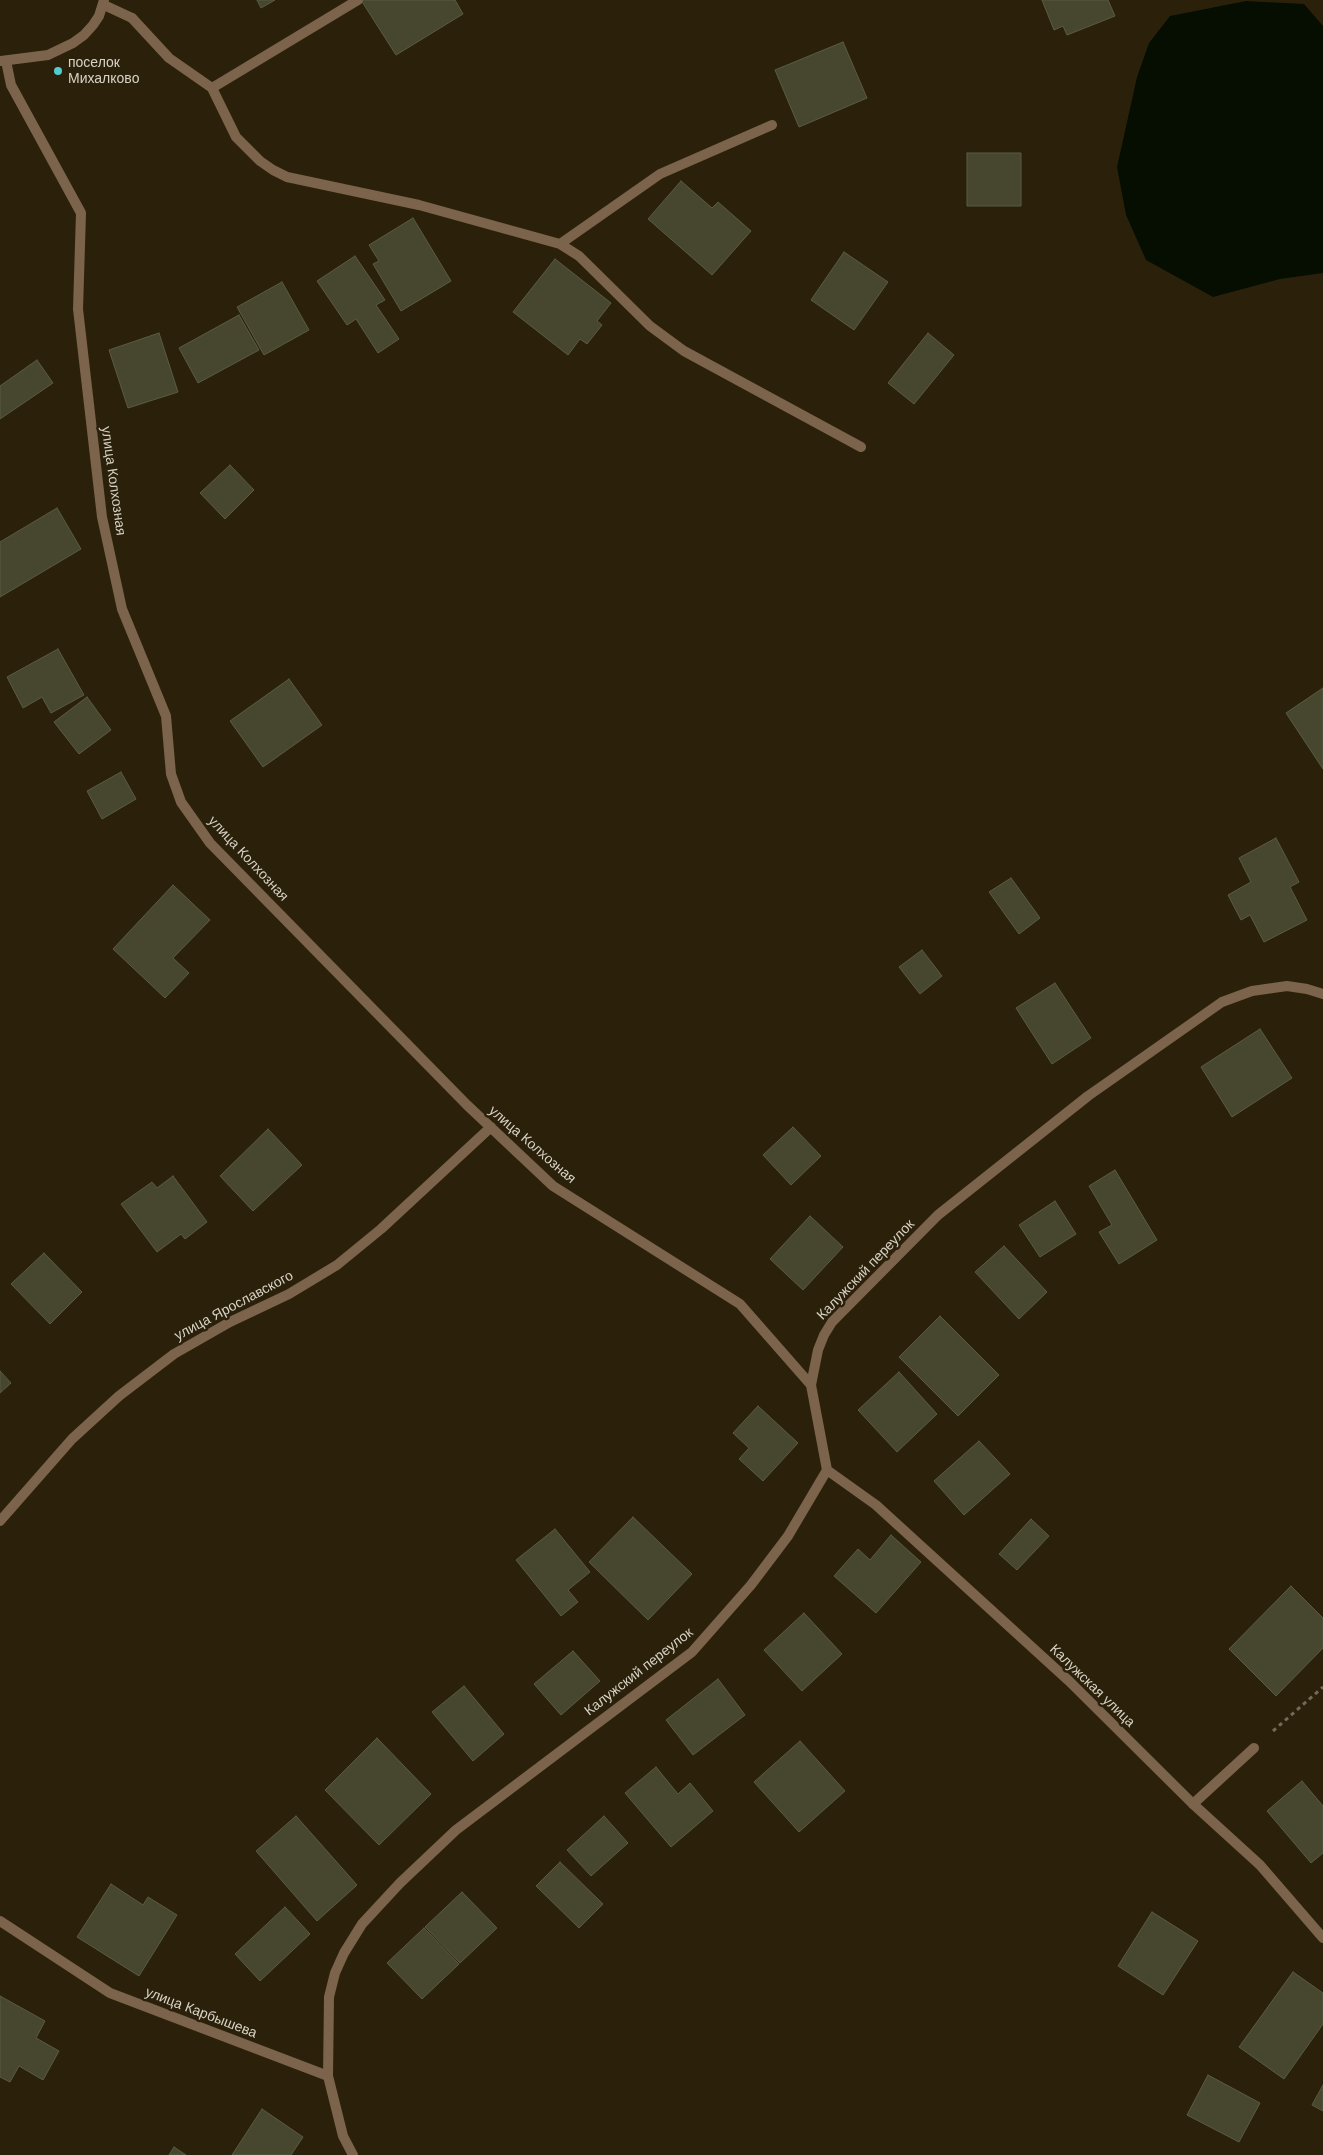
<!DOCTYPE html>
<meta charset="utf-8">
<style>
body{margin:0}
canvas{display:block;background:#2b210b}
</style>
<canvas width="1323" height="2155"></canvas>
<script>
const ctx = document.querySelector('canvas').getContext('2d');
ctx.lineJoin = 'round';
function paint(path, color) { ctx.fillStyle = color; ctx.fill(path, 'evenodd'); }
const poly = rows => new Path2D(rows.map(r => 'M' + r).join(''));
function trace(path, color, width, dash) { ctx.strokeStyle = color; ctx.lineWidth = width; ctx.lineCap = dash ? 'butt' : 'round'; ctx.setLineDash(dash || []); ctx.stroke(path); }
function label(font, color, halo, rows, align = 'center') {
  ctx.font = font + ' Arial,sans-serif'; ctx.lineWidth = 5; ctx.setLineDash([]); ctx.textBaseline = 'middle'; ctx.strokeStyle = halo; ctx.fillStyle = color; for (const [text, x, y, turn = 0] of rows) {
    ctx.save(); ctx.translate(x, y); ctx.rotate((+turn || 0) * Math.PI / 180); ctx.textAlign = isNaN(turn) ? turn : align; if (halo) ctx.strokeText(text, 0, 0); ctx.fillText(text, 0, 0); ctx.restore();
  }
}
paint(poly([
 [1246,1,1304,4,1323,26,1323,273,1280,279,1213,297,1146,260,1126,215,1117,167,1137,77,1149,43,1170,16]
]), '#050e00');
const building = poly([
 [257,0,275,0,261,8,257,0],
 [361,0,455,0,463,14,396,55,361,0],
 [1042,0,1108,0,1115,16,1067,35,1063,26,1054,30,1042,0],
 [843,42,867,98,799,127,775,70,843,42],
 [967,153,1021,153,1021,206,967,206,967,153],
 [681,181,712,208,718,202,751,231,712,275,648,219,681,181],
 [413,218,451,281,401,311,373,264,379,261,369,245,413,218],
 [844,252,888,282,854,330,811,300,844,252],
 [355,256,385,300,376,305,399,339,378,353,356,319,347,325,317,281,355,256],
 [555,259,611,303,597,321,602,325,587,344,580,339,568,355,513,312,555,259],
 [282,282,309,330,264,355,237,307,282,282],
 [239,315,259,350,198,383,179,348,239,315],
 [159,333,178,392,128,408,109,350,159,333],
 [928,333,954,355,914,404,888,383,928,333],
 [37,360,53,383,0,419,0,386,37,360],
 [230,465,254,490,225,519,200,493,230,465],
 [57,508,81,549,0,597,0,542,57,508],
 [58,649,84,695,51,713,42,697,23,708,7,677,58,649],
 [289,679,322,725,263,767,230,721,289,679],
 [1323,688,1323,769,1286,713,1323,688],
 [87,697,111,730,79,754,54,722,87,697],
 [121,772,136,799,102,819,87,791,121,772],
 [1276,838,1299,882,1290,887,1307,920,1264,942,1250,915,1241,920,1228,895,1251,882,1239,858,1276,838],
 [1011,878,1040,918,1019,934,989,892,1011,878],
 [173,885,210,920,173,958,189,973,165,998,113,949,173,885],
 [922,950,942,976,920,994,899,967,922,950],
 [1055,983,1091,1038,1052,1064,1016,1008,1055,983],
 [1260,1029,1292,1078,1232,1117,1201,1067,1260,1029],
 [793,1127,821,1156,791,1185,763,1155,793,1127],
 [268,1129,302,1165,253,1211,220,1176,268,1129],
 [1115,1170,1157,1240,1119,1264,1099,1232,1112,1225,1089,1186,1115,1170],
 [173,1176,207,1222,185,1239,181,1234,157,1252,121,1204,152,1182,157,1188,173,1176],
 [1055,1201,1076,1234,1040,1257,1019,1225,1055,1201],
 [810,1216,843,1247,803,1290,770,1259,810,1216],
 [1004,1246,1047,1292,1019,1319,975,1272,1004,1246],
 [44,1253,82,1292,50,1324,11,1284,44,1253],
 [940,1316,999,1375,958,1416,899,1357,940,1316],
 [0,1371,11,1383,0,1393,0,1371],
 [899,1372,937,1414,897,1452,858,1410,899,1372],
 [758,1406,798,1443,763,1481,739,1459,749,1448,733,1433,758,1406],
 [979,1441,1010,1474,964,1515,934,1481,979,1441],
 [633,1517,692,1574,648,1620,589,1562,633,1517],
 [1031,1519,1049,1536,1017,1570,999,1554,1031,1519],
 [555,1529,590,1572,568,1590,578,1602,561,1616,516,1560,555,1529],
 [891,1535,921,1562,876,1613,834,1576,858,1549,870,1560,891,1535],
 [1291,1586,1323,1618,1323,1648,1276,1696,1229,1649,1291,1586],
 [804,1613,842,1654,802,1691,764,1650,804,1613],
 [573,1651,600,1681,561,1715,534,1684,573,1651],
 [718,1679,745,1715,693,1755,666,1720,718,1679],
 [464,1686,504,1734,473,1761,432,1712,464,1686],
 [377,1738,431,1794,379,1845,325,1790,377,1738],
 [800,1741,845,1791,799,1832,754,1782,800,1741],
 [656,1767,678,1794,690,1783,713,1811,671,1847,625,1793,656,1767],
 [1302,1781,1323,1806,1323,1853,1311,1863,1267,1811,1302,1781],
 [296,1816,357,1885,317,1921,256,1851,296,1816],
 [604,1816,628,1843,591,1876,567,1850,604,1816],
 [560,1862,603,1904,579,1928,536,1886,560,1862],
 [111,1884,143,1905,148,1897,177,1915,139,1976,77,1937,111,1884],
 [462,1892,497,1928,460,1963,425,1927,462,1892],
 [285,1907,310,1934,260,1981,235,1954,285,1907],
 [1152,1912,1198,1941,1163,1995,1118,1966,1152,1912],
 [424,1928,459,1964,422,1999,387,1963,424,1928],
 [1293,1972,1323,1993,1323,2024,1284,2079,1239,2047,1293,1972],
 [0,1996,45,2021,36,2038,59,2051,43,2080,19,2066,10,2082,0,2077,0,1996],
 [1208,2075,1260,2103,1239,2142,1187,2115,1208,2075],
 [1323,2085,1323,2111,1312,2105,1323,2085],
 [262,2109,303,2137,291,2155,232,2155,262,2109],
 [174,2147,186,2155,169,2155,174,2147]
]);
paint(building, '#46472e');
trace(building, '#5a5b42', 1);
trace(poly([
 [1273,1731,1323,1687]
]), '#726957', 3, [4, 4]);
trace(poly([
 [132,18,169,58,212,88,236,137,260,161,273,170,287,177,419,205,560,244,579,256,650,326,684,351,861,447],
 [212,88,358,0],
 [560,244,660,174,772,125],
 [1193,1804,1254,1748]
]), '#7c634b', 10);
trace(poly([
 [104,5,132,18],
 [1,61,48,55,73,43,84,35,93,25,99,16,104,0],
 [6,61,11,85,81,213,78,309,102,517,122,609,166,716,171,774,181,802,210,843,467,1105,553,1186,740,1304,811,1385],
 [827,1470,876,1505,1069,1681,1193,1804,1260,1865,1323,1938],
 [0,1521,72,1439,119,1396,174,1354,230,1322,289,1294,337,1265,381,1229,491,1127],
 [0,1921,110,1993,328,2076],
 [353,2155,343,2136,328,2076,329,1997,335,1973,344,1953,362,1924,400,1883,456,1830,692,1652,751,1585,788,1536,827,1470,811,1385,818,1350,824,1335,832,1322,938,1215,1088,1096,1222,1002,1252,991,1287,986,1307,989,1323,994]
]), '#7c634b', 10);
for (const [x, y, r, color] of [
 [58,71,5,"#52cdcf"]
]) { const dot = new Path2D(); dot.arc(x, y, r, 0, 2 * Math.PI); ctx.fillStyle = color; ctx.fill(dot); trace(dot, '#2b210b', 2); }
label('14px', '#d8d2c5', '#2b210b', [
 ["поселок",68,63],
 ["Михалково",68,79]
], 'left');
label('14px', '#d8d2c5', '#2b210b', [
 ["улица Колхозная",113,481,82],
 ["улица Колхозная",248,859,47],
 ["улица Колхозная",532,1145,41],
 ["Калужский переулок",866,1270,-46],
 ["улица Ярославского",234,1306,-28],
 ["Калужский переулок",639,1672,-38],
 ["Калужская улица",1092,1686,44],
 ["улица Карбышева",201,2013,21]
]);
</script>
